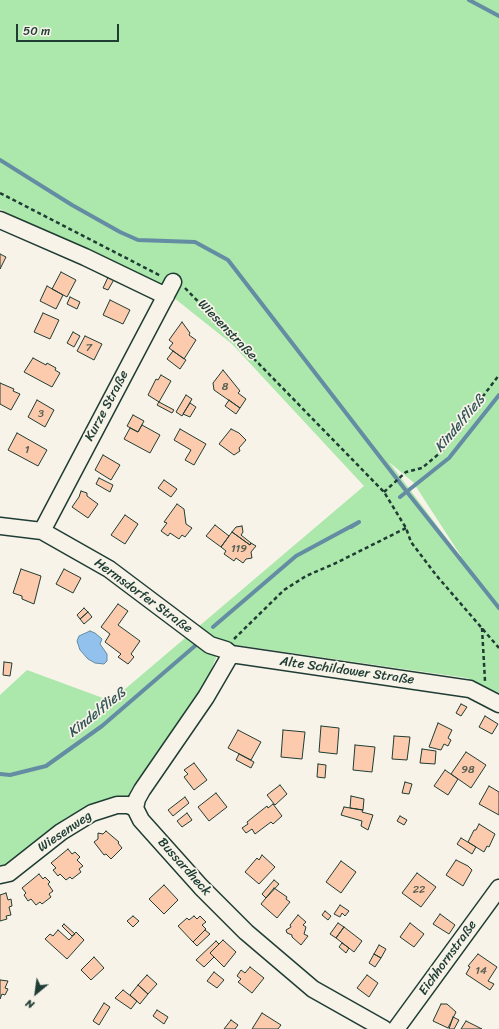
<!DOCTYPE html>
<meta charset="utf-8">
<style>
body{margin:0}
#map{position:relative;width:499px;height:1029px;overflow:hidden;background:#f7f3e8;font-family:Sriracha,sans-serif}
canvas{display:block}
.north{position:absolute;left:16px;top:973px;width:40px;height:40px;-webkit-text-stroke:3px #f7f3e8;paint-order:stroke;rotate:209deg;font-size:11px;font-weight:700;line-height:16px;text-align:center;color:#1f3d34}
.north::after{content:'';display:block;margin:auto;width:14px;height:18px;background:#1f3d34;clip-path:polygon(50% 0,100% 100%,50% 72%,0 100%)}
.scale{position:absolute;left:16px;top:24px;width:103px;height:18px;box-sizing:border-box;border:2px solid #1f3d34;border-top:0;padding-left:5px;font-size:12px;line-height:14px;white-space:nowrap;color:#1f3d34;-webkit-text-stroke:3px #f7f3e8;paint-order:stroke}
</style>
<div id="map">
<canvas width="499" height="1029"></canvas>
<div class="north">N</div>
<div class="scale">50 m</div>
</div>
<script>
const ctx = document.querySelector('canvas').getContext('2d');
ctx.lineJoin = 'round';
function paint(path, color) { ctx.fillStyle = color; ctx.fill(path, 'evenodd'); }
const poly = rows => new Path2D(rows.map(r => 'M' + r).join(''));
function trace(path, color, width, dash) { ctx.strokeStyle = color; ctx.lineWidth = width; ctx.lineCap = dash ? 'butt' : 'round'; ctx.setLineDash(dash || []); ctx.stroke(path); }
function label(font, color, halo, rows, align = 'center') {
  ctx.font = font + ' Sriracha,sans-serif'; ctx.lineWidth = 3.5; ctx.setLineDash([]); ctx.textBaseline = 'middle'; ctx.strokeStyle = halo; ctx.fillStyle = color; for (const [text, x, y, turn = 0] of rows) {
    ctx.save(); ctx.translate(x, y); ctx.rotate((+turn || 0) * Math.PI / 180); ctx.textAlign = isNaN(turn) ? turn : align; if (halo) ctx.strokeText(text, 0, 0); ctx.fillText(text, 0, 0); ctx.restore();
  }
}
paint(poly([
 [0,0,499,0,499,697,467,678,222,643,202,692,130,798,94,806,67,817,0,870,0,695,27,670,111,701,364,486,232,344,169,294,0,209],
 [389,462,413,482,461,556,460,556]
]), '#ace7ac');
const water = poly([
 [90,631,95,633,102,639,100,644,107,654,107,661,104,664,95,663,88,659,80,650,77,641,79,636,90,631]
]);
paint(water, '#92c1ed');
trace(water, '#648ca3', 1);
trace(poly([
 [469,0,499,16],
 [0,160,72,205,120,232,138,240,195,242,228,260,407,492,499,608],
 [400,497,449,458,499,395],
 [213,627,296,556,359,522,351,527],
 [0,774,10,775,46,766,102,726,196,645]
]), '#648ca3', 4);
const building = poly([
 [0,254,6,257,0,269,0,254],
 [61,272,76,280,67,297,52,289,61,272],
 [110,273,116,276,108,290,103,288,110,273],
 [47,286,63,295,56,309,40,301,47,286],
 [70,297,80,302,77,309,67,304,70,297],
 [110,300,130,310,123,324,103,315,110,300],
 [43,313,59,320,50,339,34,332,43,313],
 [182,322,190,333,189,335,196,340,184,359,169,348,173,343,169,340,182,322],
 [73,332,80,336,74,347,67,343,73,332],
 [85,336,102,344,94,360,77,351,85,336],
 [173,351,186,360,180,369,167,359,173,351],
 [33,358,46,365,47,363,56,368,55,370,60,373,52,387,24,372,33,358],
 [223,370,240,391,238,393,246,399,240,408,214,390,213,383,223,370],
 [161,375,171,381,159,402,148,395,156,379,158,380,161,375],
 [0,383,14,389,13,391,20,394,11,410,0,404,0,383],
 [186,395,192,399,182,416,176,412,186,395],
 [37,400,54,410,45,427,28,417,37,400],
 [229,400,240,408,236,414,225,406,229,400],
 [159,402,174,410,172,413,157,405,159,402],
 [190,403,196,407,190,417,183,414,190,403],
 [133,415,144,421,138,432,127,426,133,415],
 [142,425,160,435,150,453,124,439,130,428,138,432,142,425],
 [180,429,206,444,194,465,185,460,191,450,174,440,180,429],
 [231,429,239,433,246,440,239,448,240,451,234,455,219,444,231,429],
 [17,433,47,450,38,466,8,450,17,433],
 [103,455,120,465,111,480,95,470,103,455],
 [99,478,113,485,110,492,96,484,99,478],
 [164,480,177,489,171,497,158,488,164,480],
 [81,491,87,493,87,496,98,504,88,518,72,507,79,497,81,491],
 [177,504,184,509,186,524,192,528,185,537,182,535,179,539,170,533,168,536,161,531,167,523,164,522,177,504],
 [125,515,138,524,125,544,111,535,125,515],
 [215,525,229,536,221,547,206,536,215,525],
 [242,526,243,532,241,535,251,543,250,545,232,532,236,527,242,526],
 [232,532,250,545,251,543,256,546,251,552,252,558,246,559,243,563,236,558,234,561,224,554,226,551,221,547,232,532],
 [21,569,41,576,34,604,22,599,22,596,13,593,21,569],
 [64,569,81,578,73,593,56,584,64,569],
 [118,604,128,611,118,625,140,641,131,654,134,657,128,664,118,657,121,654,105,642,110,634,101,627,118,604],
 [84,608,88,612,80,619,77,615,84,608],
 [88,612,92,617,84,624,80,619,88,612],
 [4,662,12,663,10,676,3,675,4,662],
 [461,704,467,707,461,716,456,713,461,704],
 [485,716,498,724,492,734,479,727,485,716],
 [438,723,452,730,448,738,451,740,448,746,444,744,441,750,429,747,438,723],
 [321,726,339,728,337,754,319,752,321,726],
 [238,730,261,742,251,760,228,748,238,730],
 [283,730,305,732,302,759,281,757,283,730],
 [394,736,410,737,407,760,392,759,394,736],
 [355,745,375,747,372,772,353,770,355,745],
 [422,749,436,751,435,764,420,763,422,749],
 [466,752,486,765,471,788,451,774,466,752],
 [239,754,254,762,251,768,236,760,239,754],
 [194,763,207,780,194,790,184,777,188,774,184,770,194,763],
 [318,764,326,765,325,778,317,777,318,764],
 [445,770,458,779,448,795,434,786,445,770],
 [405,782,412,784,409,794,402,793,405,782],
 [280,785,287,794,275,805,267,795,280,785],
 [489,786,499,792,499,815,479,804,489,786],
 [216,793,227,807,209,821,198,807,216,793],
 [351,796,364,799,363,810,350,808,351,796],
 [185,797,189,803,173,816,168,810,185,797],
 [273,804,282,816,273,824,271,822,255,834,252,829,246,833,242,828,248,824,247,822,267,806,268,808,273,804],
 [344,807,363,810,362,812,373,815,368,830,361,826,362,821,341,815,344,807],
 [187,813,192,820,182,827,177,821,187,813],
 [400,816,407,820,404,825,397,821,400,816],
 [479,824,495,834,489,847,487,846,484,852,468,842,474,830,476,830,479,824],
 [106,831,119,842,118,843,122,848,111,859,106,854,104,855,94,842,98,839,98,833,103,834,106,831],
 [461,838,476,847,472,854,457,844,461,838],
 [68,849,72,854,75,852,80,857,77,860,83,866,79,869,81,872,72,879,70,877,66,880,60,874,58,876,53,870,56,868,51,863,68,849],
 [262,855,275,867,259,884,245,872,257,858,259,860,262,855],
 [456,860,468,866,472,870,463,886,446,875,456,860],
 [341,861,356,872,341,893,326,882,341,861],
 [417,873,436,887,421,907,402,893,417,873],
 [39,874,43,879,45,877,50,882,48,884,53,891,49,894,51,897,42,904,40,902,36,905,31,899,28,901,24,895,26,893,22,888,39,874],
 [274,880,279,884,266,898,262,894,274,880],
 [164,885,178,900,164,914,149,899,164,885],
 [274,888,287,897,286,899,290,902,277,918,261,904,274,888],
 [6,893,8,900,11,899,12,906,9,907,11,915,6,916,7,919,0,921,0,895,6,893],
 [340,905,349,911,345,916,342,913,340,917,334,914,340,905],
 [325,911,331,916,328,920,322,915,325,911],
 [440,914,455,925,449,934,433,924,440,914],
 [298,915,306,922,303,925,306,927,304,934,308,936,301,945,292,937,292,935,287,933,286,930,291,927,290,925,298,915],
 [133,916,139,921,133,927,127,921,133,916],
 [194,916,197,919,200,916,206,922,202,925,206,929,193,942,178,926,187,918,189,920,194,916],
 [338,923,344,927,336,938,330,934,338,923],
 [410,923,424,934,414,947,400,937,410,923],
 [64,924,75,934,72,936,62,926,64,924],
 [344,927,362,941,354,952,336,938,344,927],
 [58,930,69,940,76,932,84,940,67,959,45,939,50,934,53,936,58,930],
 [205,930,210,934,197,946,193,942,205,930],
 [223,940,236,952,224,967,210,953,223,940],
 [216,941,219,944,210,953,214,957,204,967,196,960,216,941],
 [342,943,349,948,346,953,339,947,342,943],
 [379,945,386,949,381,958,374,954,379,945],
 [374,954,381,958,375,967,369,963,374,954],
 [478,954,497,967,488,981,494,984,490,990,466,974,470,967,468,966,478,954],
 [94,957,104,968,91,980,81,970,94,957],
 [250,967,264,978,252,993,238,982,241,979,237,976,241,970,245,973,250,967],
 [214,972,224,980,217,988,207,981,214,972],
 [147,975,157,984,148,994,138,985,147,975],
 [367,975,378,983,369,997,357,988,367,975],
 [0,980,8,981,5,988,8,989,5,995,2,994,0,999,0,980],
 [138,985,148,994,140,1004,130,995,138,985],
 [123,990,137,1001,131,1009,115,998,123,990],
 [104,1003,110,1007,99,1025,93,1021,104,1003],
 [441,1004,447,1004,456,1012,448,1028,433,1021,441,1004],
 [157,1010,168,1017,164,1024,153,1016,157,1010],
 [262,1013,281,1025,278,1029,252,1029,262,1013],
 [453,1017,459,1020,454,1029,449,1029,453,1017],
 [231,1020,238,1025,235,1029,224,1029,231,1020],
 [466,1021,482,1029,461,1029,466,1021]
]);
paint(building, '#fccaac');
trace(building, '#1f3d34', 1);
const minor = poly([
 [0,220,85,257,166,296],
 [0,526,42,531,109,569,210,645,226,650,231,654,470,689,499,704],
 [42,531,173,282],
 [231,654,206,697,142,790,137,799,135,808,141,820,201,887,246,932,313,989,384,1029],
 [0,875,9,873,61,832,92,813,117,805,128,805,135,808],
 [396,1029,499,888]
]);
trace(minor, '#1f3d34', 19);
trace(poly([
 [0,193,161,276],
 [185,288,384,492,406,528,411,542,436,575,499,648],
 [384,492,406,472,422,468,441,452,499,375],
 [482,628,485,681],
 [234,639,284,590,306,576,336,563,406,528]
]), '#1f3d34', 2.5, [4, 3]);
trace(minor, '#f7f3e8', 16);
label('11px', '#566052', null, [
 ["7",89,348],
 ["8",225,387],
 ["3",41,414],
 ["1",27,450],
 ["119",239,549],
 ["98",468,770],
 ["22",419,890],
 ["14",481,971]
]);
label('13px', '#1f3d34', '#f7f3e8', [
 ["Wiesenstraße",227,330,46],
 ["Kurze Straße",107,406,-62],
 ["Hermsdorfer Straße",143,596,36],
 ["Alte Schildower Straße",347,671,8],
 ["Wiesenweg",65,832,-34],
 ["Bussardheck",184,867,48],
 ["Eichhornstraße",448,958,-54]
]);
label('italic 14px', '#365759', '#f7f3e8', [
 ["Kindelfließ",460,424,-50],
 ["Kindelfließ",97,713,-39]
]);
</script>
